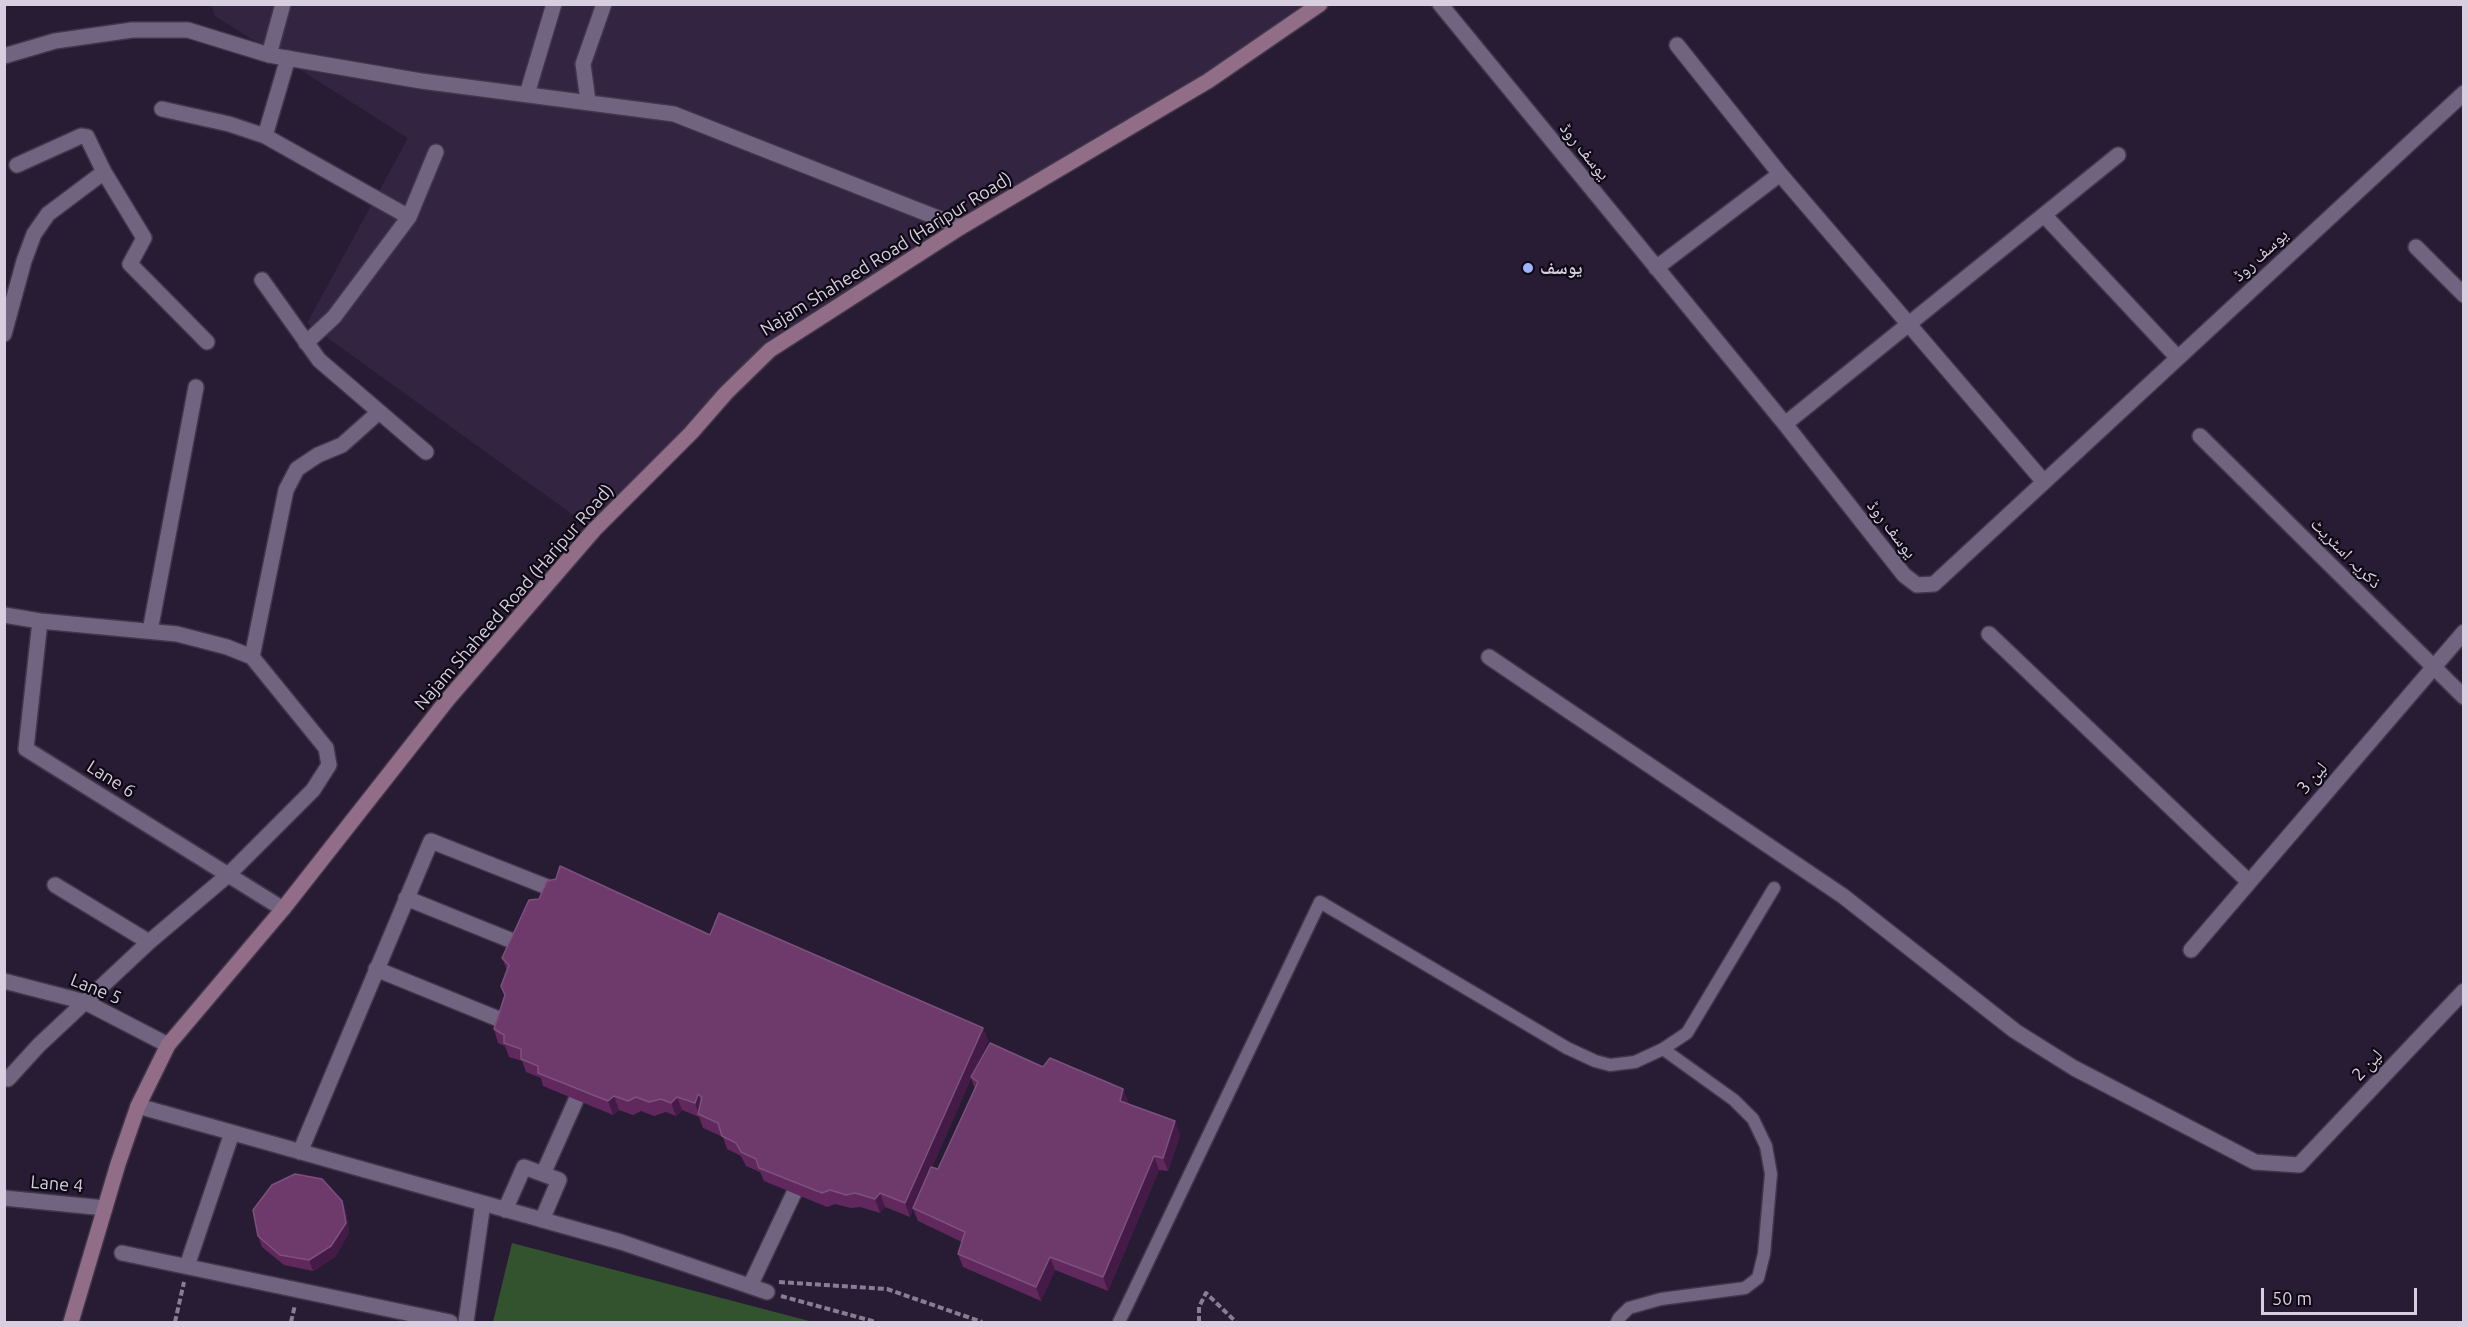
<!DOCTYPE html>
<meta charset="utf-8">
<style>
body{margin:0}
#map{position:relative;width:2468px;height:1327px;overflow:hidden;background:#281c34;font-family:Ubuntu,sans-serif}
canvas{display:block}
.frame{position:absolute;inset:0;border:6px solid #d7cfe0;pointer-events:none}
.scale{position:absolute;left:2261px;top:1288px;width:156px;height:27px;box-sizing:border-box;border:3px solid #d7cfe0;border-top:0;padding-left:8px;font-size:18px;line-height:21px;white-space:nowrap;color:#d7cfe0;-webkit-text-stroke:4px #0e0914;paint-order:stroke}
</style>
<div id="map">
<canvas width="2468" height="1327"></canvas>
<div class="frame"></div>
<div class="scale">50 m</div>
</div>
<script>
const ctx = document.querySelector('canvas').getContext('2d');
ctx.lineJoin = 'round';
function paint(path, color) { ctx.fillStyle = color; ctx.fill(path, 'evenodd'); }
const poly = rows => new Path2D(rows.map(r => 'M' + r).join(''));
function trace(path, color, width, dash) { ctx.strokeStyle = color; ctx.lineWidth = width; ctx.lineCap = dash ? 'butt' : 'round'; ctx.setLineDash(dash || []); ctx.stroke(path); }
function label(font, color, halo, rows, align = 'center') {
  ctx.font = font + ' Ubuntu,"Noto Naskh Arabic",sans-serif'; ctx.lineWidth = 4.5; ctx.setLineDash([]); ctx.textBaseline = 'middle'; ctx.strokeStyle = halo; ctx.fillStyle = color; for (const [text, x, y, turn = 0] of rows) {
    ctx.save(); ctx.translate(x, y); ctx.rotate((+turn || 0) * Math.PI / 180); ctx.textAlign = isNaN(turn) ? turn : align; if (halo) ctx.strokeText(text, 0, 0); ctx.fillText(text, 0, 0); ctx.restore();
  }
}
paint(poly([
 [211,5,1317,5,767,347,594,530,307,323,408,138,215,16]
]), '#332442');
paint(poly([
 [512,1243,813,1322,493,1322]
]), '#33532e');
const service = poly([
 [1119,1322,1320,902,1567,1048,1595,1061,1610,1065,1635,1062,1663,1049,1687,1033,1774,888],
 [1617,1322,1619,1318,1629,1308,1661,1299,1745,1288,1758,1278,1764,1254,1771,1174,1766,1146,1753,1119,1734,1100,1663,1049]
]);
const minor = poly([
 [1440,4,1785,424,1904,575,1917,585,1934,584,2464,93],
 [1677,45,1780,174,2044,482],
 [269,55,283,4],
 [4,56,55,41,132,30,188,30,269,55,421,81,674,114,961,227],
 [527,94,554,4],
 [588,101,583,64,604,4],
 [162,109,229,124,265,136,409,217],
 [265,136,288,58],
 [17,165,81,136,87,137,104,172,144,238,130,264,207,342],
 [2044,215,2178,358],
 [2416,247,2464,295],
 [1656,268,1780,174],
 [262,280,319,360,426,452],
 [4,334,24,261,34,234,48,214,104,172],
 [306,343,334,317,409,217,436,152],
 [1785,424,2118,155],
 [2200,436,2464,697],
 [4,615,40,621,177,634,227,647,252,657,326,748,329,765,313,790,228,875,149,942,39,1045,8,1079],
 [40,621,26,749,283,909],
 [150,631,196,387],
 [1989,634,2249,882],
 [252,657,286,490,297,469,318,455,342,445,379,412],
 [1489,657,1843,896,2015,1031,2074,1068,2255,1162,2299,1165,2464,991],
 [55,885,149,942],
 [406,898,520,944],
 [2191,950,2464,632],
 [376,969,506,1022],
 [4,981,85,1002,168,1045],
 [138,1106,621,1242,767,1292],
 [300,1152,431,841,560,892],
 [543,1174,576,1100],
 [4,1198,105,1208],
 [505,1210,524,1167,559,1180,542,1220],
 [122,1253,450,1322],
 [187,1266,232,1133],
 [750,1286,794,1193],
 [466,1322,483,1203]
]);
const secondary = poly([
 [71,1322,118,1164,138,1106,168,1045,283,909,448,699,594,530,691,433,726,393,770,350,961,227,1208,81,1320,4]
]);
trace(service, '#41364a', 15);
trace(minor, '#41364a', 18);
trace(secondary, '#41364a', 18);
trace(poly([
 [779,1282,887,1289,982,1322],
 [781,1296,876,1322],
 [175,1322,184,1282],
 [291,1322,295,1305],
 [1199,1322,1199,1307,1206,1293,1236,1322]
]), '#887e92', 4, [6, 3]);
trace(service, '#716480', 12);
trace(minor, '#716480', 15);
trace(secondary, '#926d87', 15);
paint(poly([
 [710,935,983,1028,988,1041,974,1071,1043,1067,1123,1089,1128,1102,1128,1104,1180,1135,1168,1171,1159,1170,1108,1291,1055,1270,1041,1301,963,1267,958,1254,962,1242,918,1221,913,1209,910,1217,885,1207,880,1213,860,1207,851,1208,835,1204,827,1207,764,1181,760,1172,746,1166,741,1156,727,1149,723,1137,703,1128,699,1117,682,1110,676,1116,666,1112,654,1116,641,1111,633,1115,619,1110,613,1115,543,1086,541,1078,526,1072,522,1061,509,1057,505,1046,498,1043,494,1029,505,996,507,970,502,958],
 [971,1078,975,1089,938,1169,932,1167],
 [342,1201,346,1211,349,1233,335,1257,313,1271,284,1265,262,1247,258,1236]
]), '#60285d');
paint(poly([
 [983,1028,988,1041,910,1217,905,1203],
 [1123,1089,1128,1102,1125,1115,1120,1101],
 [698,1094,703,1108,699,1115,695,1103],
 [614,1096,619,1110,613,1115,608,1101],
 [677,1097,682,1110,676,1116,671,1103],
 [1175,1121,1180,1135,1168,1171,1163,1158],
 [1154,1156,1159,1170,1108,1291,1103,1277],
 [880,1193,885,1207,880,1213,875,1199],
 [342,1201,346,1211,349,1233,335,1257,313,1271,309,1260],
 [1050,1257,1055,1270,1041,1301,1036,1287]
]), '#441b47');
const building = poly([
 [560,866,710,935,719,913,983,1028,905,1203,880,1193,875,1199,855,1193,846,1195,830,1190,822,1193,759,1168,756,1159,741,1152,736,1143,722,1136,718,1123,698,1114,702,1097,698,1094,695,1103,677,1097,671,1103,661,1099,649,1102,636,1097,628,1101,614,1096,608,1101,538,1073,538,1066,521,1059,521,1049,504,1043,504,1035,494,1029,505,995,501,986,509,965,502,958,529,900,539,899,547,881,556,879,560,866],
 [990,1043,1043,1067,1050,1058,1123,1089,1120,1101,1175,1121,1163,1158,1154,1156,1103,1277,1050,1257,1036,1287,958,1254,965,1232,913,1208,931,1167,938,1169,978,1082,971,1077,990,1043],
 [295,1174,322,1179,342,1201,346,1223,331,1246,309,1260,280,1255,258,1236,253,1210,272,1185,295,1174]
]);
paint(building, '#6d3a6b');
trace(building, '#7d517d', 1.5);
for (const [x, y, r, color] of [
 [1528,268,6,"#a0b3fd"]
]) { const dot = new Path2D(); dot.arc(x, y, r, 0, 2 * Math.PI); ctx.fillStyle = color; ctx.fill(dot); trace(dot, '#0e0914', 2); }
label('18px', '#d7cfe0', '#0e0914', [
 ["یوسف روڈ",1585,151,51],
 ["Najam Shaheed Road (Haripur Road)",886,254,-32],
 ["یوسف روڈ",2260,255,-43],
 ["یوسف روڈ",1892,529,52],
 ["ذکریہ اسٹریٹ",2346,553,45],
 ["Najam Shaheed Road (Haripur Road)",514,597,-49],
 ["لین 3",2312,778,-49],
 ["Lane 6",111,779,32],
 ["Lane 5",96,989,22],
 ["لین 2",2367,1065,-47],
 ["Lane 4",57,1184,5]
]);
label('bold 18px', '#d7cfe0', '#0e0914', [
 ["یوسف",1540,268]
], 'left');
</script>
